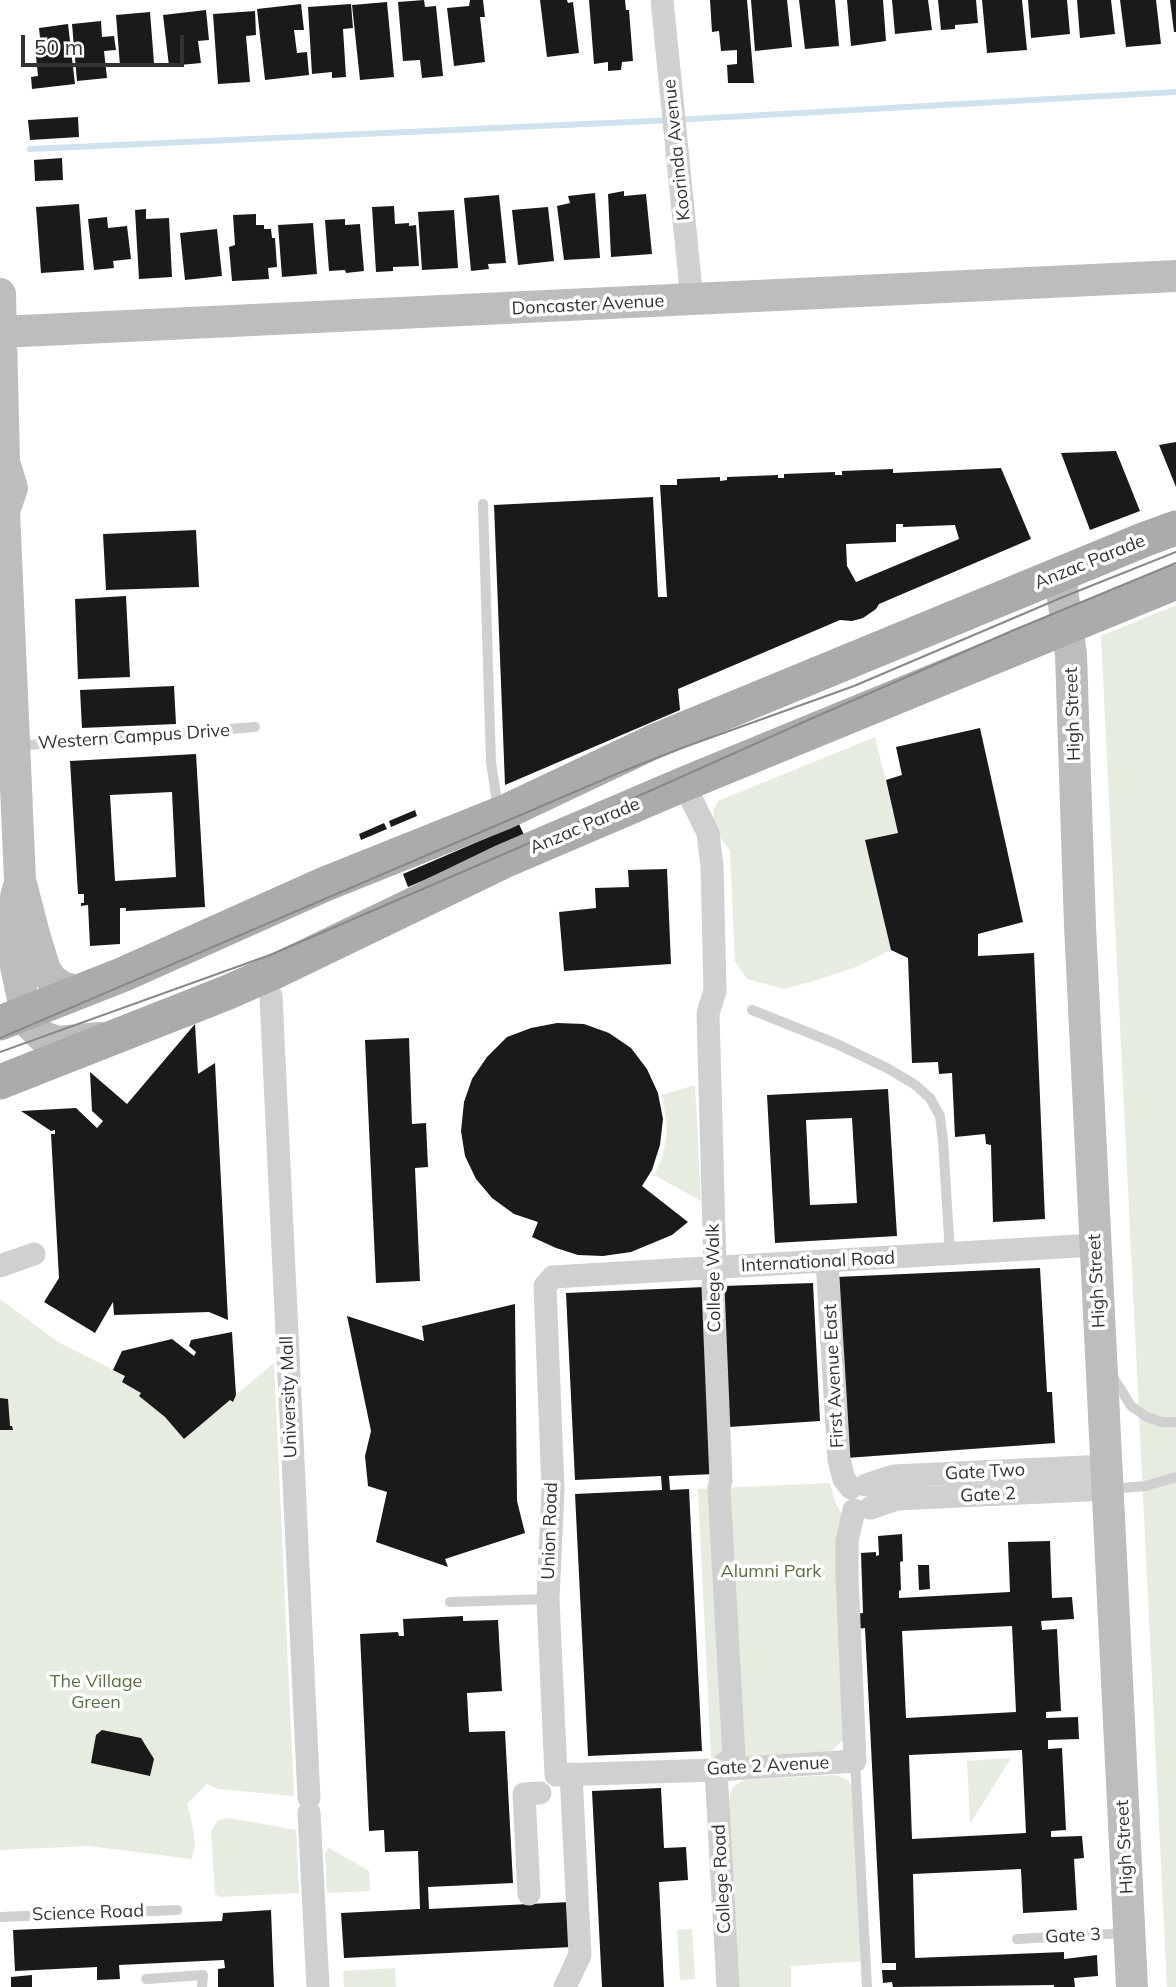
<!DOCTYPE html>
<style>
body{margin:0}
#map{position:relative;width:1176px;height:1987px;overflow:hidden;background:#fff;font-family:Mulish,sans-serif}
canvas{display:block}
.scale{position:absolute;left:21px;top:35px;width:163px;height:32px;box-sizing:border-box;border:4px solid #333;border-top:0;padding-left:9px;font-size:21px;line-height:24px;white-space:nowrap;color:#333;-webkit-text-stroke:5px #fff;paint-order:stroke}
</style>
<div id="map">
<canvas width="1176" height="1987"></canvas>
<div class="scale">50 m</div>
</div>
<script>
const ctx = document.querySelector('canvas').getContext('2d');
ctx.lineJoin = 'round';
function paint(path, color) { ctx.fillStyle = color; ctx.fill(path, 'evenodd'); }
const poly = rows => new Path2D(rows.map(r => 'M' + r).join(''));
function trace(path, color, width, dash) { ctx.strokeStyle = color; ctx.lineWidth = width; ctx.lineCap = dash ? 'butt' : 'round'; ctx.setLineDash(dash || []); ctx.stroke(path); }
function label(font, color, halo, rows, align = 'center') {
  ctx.font = font + ' Mulish,sans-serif'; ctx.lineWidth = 7; ctx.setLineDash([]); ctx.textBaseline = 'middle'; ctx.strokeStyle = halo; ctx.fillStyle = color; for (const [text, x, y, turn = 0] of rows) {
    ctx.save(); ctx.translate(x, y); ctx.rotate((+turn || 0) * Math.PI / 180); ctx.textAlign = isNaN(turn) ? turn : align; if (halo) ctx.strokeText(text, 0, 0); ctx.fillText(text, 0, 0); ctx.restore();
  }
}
paint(poly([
 [1176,605,1176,1987,1167,1987,1101,636],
 [875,737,898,833,865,840,891,950,856,967,817,980,784,989,747,979,735,961,730,851,715,830,713,811,718,801],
 [695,1085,701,1201,654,1175,661,1161,666,1140,667,1126,662,1095],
 [0,1299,58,1342,125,1376,122,1382,141,1393,177,1429,184,1439,230,1400,233,1401,236,1395,274,1363,294,1796,218,1789,207,1784,187,1804,192,1823,195,1844,192,1859,89,1846,0,1850],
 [830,1483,835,1502,843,1517,844,1739,832,1750,821,1754,711,1758,698,1489],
 [1011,1758,970,1824,967,1761],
 [833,1775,842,1777,848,1780,854,1791,865,1961,791,1966,791,1987,736,1987,729,1804,730,1794,733,1787,744,1780],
 [229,1818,296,1830,299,1893,220,1897,215,1894,211,1831,218,1820],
 [329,1848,369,1871,370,1891,327,1893,325,1853],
 [692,1929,695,1979,680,1980,677,1930],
 [395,1968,396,1987,344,1987,343,1971]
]), '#e6ecdf');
trace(poly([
 [30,149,674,120,1176,92]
]), '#cfe2ee', 6);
paint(poly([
 [424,0,425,7,436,6,443,76,422,78,420,60,403,61,398,2],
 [470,0,483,0,485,17,480,17,485,62,454,66,447,8,469,6],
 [540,0,567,0,568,3,573,2,579,53,547,57],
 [589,0,625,0,626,10,629,10,633,61,622,62,621,70,608,71,608,62,594,64],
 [710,0,747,0,754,83,728,83,727,65,737,64,737,50,721,51,719,31,712,32],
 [751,0,787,0,792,47,755,51],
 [799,0,835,0,839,46,805,49],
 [847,0,883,0,886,41,851,46],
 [892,0,928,0,932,30,895,34],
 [938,0,976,0,978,23,955,25,955,29,941,30],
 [982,0,1022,0,1027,50,987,53],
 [1028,0,1067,0,1070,34,1031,38],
 [1077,0,1111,0,1115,34,1080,38],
 [1120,0,1156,0,1161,44,1126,47],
 [1170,0,1176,0,1176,32,1174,32],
 [387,2,394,77,360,80,352,5],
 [301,4,304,30,294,30,297,53,307,52,309,75,265,80,257,9],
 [351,4,353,28,343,29,346,77,332,78,332,72,312,74,308,7],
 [206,10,209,40,198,41,201,63,169,66,163,15],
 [255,11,256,35,246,36,250,82,218,84,213,14],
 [150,12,154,63,120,66,116,15],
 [101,21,102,37,114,36,116,50,104,51,107,78,77,81,72,24],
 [68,24,75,84,32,89,31,77,38,76,35,47,41,47,39,28],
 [78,117,79,137,30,140,28,120],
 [62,158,63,180,35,181,34,160],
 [624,191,624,196,646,194,652,254,611,257,608,194],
 [595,193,600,258,564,260,557,206,570,203,568,196],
 [499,195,506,263,488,264,489,269,471,271,464,198],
 [79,204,84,270,41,273,36,207],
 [394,206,395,224,409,223,409,226,416,225,419,266,393,267,393,271,376,272,372,207],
 [548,207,554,261,518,265,512,210],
 [146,209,146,219,169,218,172,277,139,279,135,210],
 [454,210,458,268,422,270,418,212],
 [256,214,256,225,264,225,264,229,271,229,272,238,275,238,277,267,268,268,269,279,232,281,229,247,235,245,233,215],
 [107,217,108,228,127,226,131,259,113,261,114,268,94,270,88,219],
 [345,219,345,225,360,224,364,271,346,273,345,270,329,271,325,220],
 [313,223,317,274,282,277,278,225],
 [217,229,222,276,185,280,180,233],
 [1176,442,1176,487,1159,445],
 [1116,451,1140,511,1090,530,1061,453],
 [1001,468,1031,539,879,604,876,609,863,618,852,621,840,620,678,689,680,710,505,785,494,505,653,497,658,597,667,597,660,485,677,485,677,479,720,477,720,481,727,480,727,477,778,475,778,478,784,478,784,474,835,472,835,475,842,475,842,471,893,469,893,473],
 [896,524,903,524,903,527,955,525,959,539,856,582,847,566,846,544,896,542],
 [196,530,199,587,106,590,103,534],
 [126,596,130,677,78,679,75,599],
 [174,686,176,724,82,728,80,690],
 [980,728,1023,922,978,934,978,956,1034,953,1045,1219,993,1222,991,1145,986,1144,985,1134,955,1137,952,1073,939,1074,938,1062,912,1063,908,958,891,950,865,840,898,833,886,780,902,775,896,747],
 [196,754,205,907,126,911,126,908,120,908,120,944,90,946,88,905,81,906,81,903,84,903,84,894,78,894,70,761],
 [172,792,176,877,115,881,110,795],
 [415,810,417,816,391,827,389,821],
 [384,823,387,829,361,840,359,834],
 [519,824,525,837,408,887,403,874],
 [667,869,671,964,564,971,559,912,596,908,595,888,629,887,628,870],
 [557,1023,584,1024,609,1033,631,1048,647,1069,658,1093,663,1119,660,1145,652,1170,642,1186,688,1222,672,1235,631,1252,603,1256,578,1255,556,1248,532,1237,538,1222,514,1214,492,1198,476,1179,465,1156,461,1131,464,1102,472,1079,487,1057,507,1037,531,1028],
 [195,1024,198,1074,215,1063,228,1320,209,1312,114,1315,113,1302,95,1333,44,1302,59,1278,51,1134,55,1134,55,1130,51,1131,21,1111,76,1108,97,1128,103,1121,92,1111,90,1072,127,1104],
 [409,1038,412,1124,426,1123,428,1167,415,1168,420,1281,376,1283,365,1040],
 [888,1089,897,1236,775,1243,767,1095],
 [852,1118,857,1203,810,1205,806,1120],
 [1040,1268,1047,1392,1052,1392,1055,1443,846,1458,836,1277],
 [813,1283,820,1421,729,1427,723,1286],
 [705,1287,715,1474,669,1476,670,1490,689,1489,702,1751,588,1756,575,1494,662,1490,661,1476,575,1480,566,1293],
 [515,1304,517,1501,525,1533,445,1559,448,1567,376,1542,387,1492,368,1486,365,1456,371,1431,347,1316,424,1341,422,1326],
 [232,1332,236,1395,233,1402,230,1400,184,1439,165,1417,139,1396,141,1393,122,1382,125,1376,113,1370,122,1351,172,1339,194,1356,196,1352,189,1346,191,1340],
 [0,1398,8,1399,10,1426,12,1426,13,1430,0,1430],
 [902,1534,903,1561,900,1562,901,1590,899,1591,899,1598,1010,1592,1008,1542,1050,1541,1052,1598,1072,1597,1074,1619,1041,1621,1042,1630,1057,1629,1061,1711,1046,1712,1046,1718,1078,1717,1079,1739,1048,1740,1048,1749,1062,1748,1066,1830,1051,1831,1051,1837,1082,1836,1084,1858,1074,1859,1077,1910,1023,1913,1021,1869,913,1874,915,1958,1064,1952,1064,1959,1097,1955,1098,1976,1074,1978,1075,1987,1054,1987,1054,1985,893,1987,892,1982,883,1983,882,1970,896,1970,896,1963,882,1963,865,1628,856,1629,855,1614,863,1613,861,1553,876,1552,876,1556,879,1555,878,1536],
 [1012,1626,1016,1712,906,1718,902,1631],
 [1022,1750,1026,1833,912,1839,909,1755],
 [918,1565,929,1565,930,1589,919,1590],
 [463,1616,463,1621,498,1620,502,1691,467,1693,469,1732,505,1731,513,1883,428,1887,429,1909,570,1902,572,1947,344,1958,341,1913,420,1909,418,1851,385,1852,384,1830,369,1831,360,1634,398,1632,399,1636,404,1636,403,1619],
 [102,1730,141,1738,154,1759,150,1776,91,1763,96,1735],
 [661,1788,664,1848,686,1847,688,1880,659,1882,664,1987,602,1987,592,1791],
 [271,1910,274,1987,218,1987,218,1969,225,1968,224,1960,119,1965,120,1979,97,1980,97,1967,15,1971,13,1930,222,1921,223,1913],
 [32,1975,32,1987,11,1987,11,1977]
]), '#1a1a1a');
trace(poly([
 [483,504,491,762,498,809],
 [16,746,255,727],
 [752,1010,837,1044,887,1068,914,1084,930,1098,940,1116,943,1141,950,1254],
 [1112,1375,1131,1406,1147,1417,1162,1422,1176,1422],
 [1110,1489,1146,1486,1176,1477],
 [450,1602,548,1599],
 [855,1761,867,1987],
 [0,1917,177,1910],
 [1017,1939,1126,1933],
 [146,1979,203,1975,202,1987]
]), '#d0d0d0', 10);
trace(poly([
 [662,0,692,300],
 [684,784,708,833,712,866,715,991,708,1013,715,1268,713,1287,721,1481,719,1488,734,1757,716,1770],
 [271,996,309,1798],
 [827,1261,839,1460,844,1479,851,1488],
 [0,1266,34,1254],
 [866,1485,894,1476,1106,1466],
 [870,1508,897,1499,1107,1489],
 [854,1510,847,1541,847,1576,855,1761,716,1770,556,1775,548,1599,553,1489,545,1286,553,1277,1095,1245],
 [716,1770,728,1987],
 [309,1813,318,1987],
 [529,1894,524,1794,540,1793],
 [565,1987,580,1955,571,1774]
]), '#d0d0d0', 23);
trace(poly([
 [0,294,4,462,12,488,4,511,20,880,34,934,45,970,52,980,64,988,79,991],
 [1,332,1176,276],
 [1060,575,1071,655,1080,926,1132,1987],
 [18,889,10,922,11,943,26,1013,32,1026,43,1037,58,1042,100,1038]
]), '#bdbdbd', 32);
trace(poly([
 [0,1023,124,974,325,884,505,812,653,742,1143,540,1176,528],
 [0,1082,226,993,274,972,504,861,684,784,1176,582]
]), '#ababab', 35);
trace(poly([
 [0,1038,621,772,679,749,854,686,1063,597,1176,552],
 [0,1052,270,955,652,790,815,717,1014,630,1176,563]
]), '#888', 2);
label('18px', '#333', '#fff', [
 ["Koorinda Avenue",677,150,-96],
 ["Doncaster Avenue",588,305,-3],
 ["Anzac Parade",1090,562,-22],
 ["High Street",1073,714,-92],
 ["Western Campus Drive",134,737,-4],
 ["Anzac Parade",585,826,-23],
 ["International Road",818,1262,-3],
 ["College Walk",714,1278,-91],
 ["High Street",1097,1281,-93],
 ["First Avenue East",834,1376,-93],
 ["University Mall",289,1397,-92],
 ["Gate Two",985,1472,-3],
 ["Gate 2",988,1495,-3],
 ["Union Road",550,1531,-88],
 ["Gate 2 Avenue",768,1766,-3],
 ["High Street",1125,1847,-93],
 ["College Road",722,1879,-93],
 ["Science Road",88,1913,-2],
 ["Gate 3",1073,1936,-3]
]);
label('18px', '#56703f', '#fff', [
 ["Alumni Park",771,1572],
 ["The Village",96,1682],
 ["Green",96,1703]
]);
</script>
